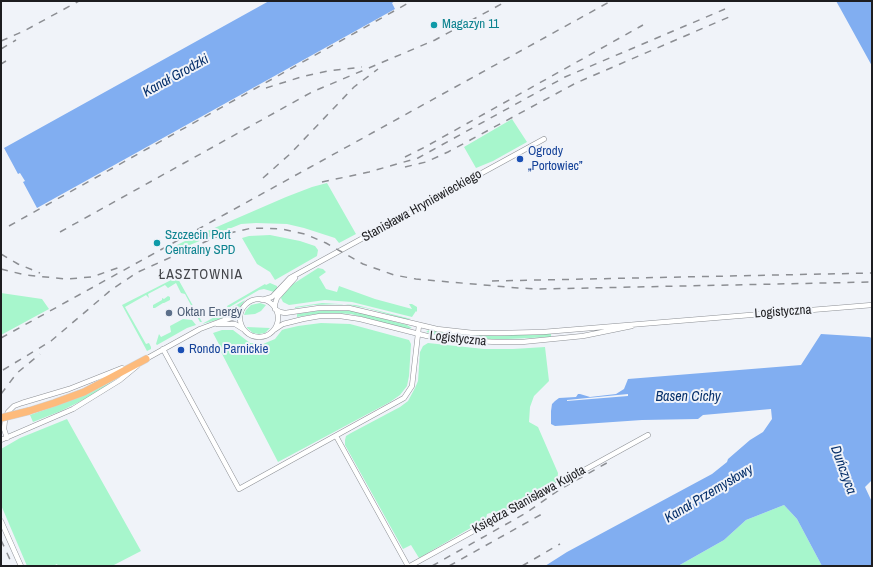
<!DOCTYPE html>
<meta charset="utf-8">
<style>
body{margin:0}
#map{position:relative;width:873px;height:567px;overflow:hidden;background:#f0f3f9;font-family:"Archivo Narrow",sans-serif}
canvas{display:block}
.frame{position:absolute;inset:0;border:2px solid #1d1d20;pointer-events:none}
</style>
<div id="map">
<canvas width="873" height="567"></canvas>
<div class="frame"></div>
</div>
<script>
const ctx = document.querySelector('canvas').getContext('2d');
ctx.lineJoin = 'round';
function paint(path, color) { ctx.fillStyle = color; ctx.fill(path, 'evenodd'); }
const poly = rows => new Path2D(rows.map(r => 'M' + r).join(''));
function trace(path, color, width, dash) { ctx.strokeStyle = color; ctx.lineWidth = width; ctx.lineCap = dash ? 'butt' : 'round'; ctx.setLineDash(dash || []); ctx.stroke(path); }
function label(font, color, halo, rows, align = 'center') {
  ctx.font = font + ' "Archivo Narrow",sans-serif'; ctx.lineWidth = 4; ctx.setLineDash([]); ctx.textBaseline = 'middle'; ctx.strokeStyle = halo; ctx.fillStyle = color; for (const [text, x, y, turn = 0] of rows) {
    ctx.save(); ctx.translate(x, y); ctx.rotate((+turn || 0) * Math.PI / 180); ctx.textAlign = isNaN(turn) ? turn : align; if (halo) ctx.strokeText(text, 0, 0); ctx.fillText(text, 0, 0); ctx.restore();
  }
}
paint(poly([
 [512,119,527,142,493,161,476,168,464,147],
 [327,183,356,234,339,243,335,238,304,228,287,224,256,223,241,224,180,249,166,253,165,251,189,239,286,197,312,187],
 [270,235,300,241,315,246,318,250,317,256,275,280,270,272,257,264,242,238,249,236],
 [318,268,323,269,326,272,319,277,326,289,337,292,339,286,375,299,412,309,409,304,412,304,417,307,417,312,416,311,412,317,352,302,325,300,289,305,283,302,281,298,282,296,293,284],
 [177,277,202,322,200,322,185,294,181,293,176,283,168,288,165,285,148,294,149,298,146,295,125,307,146,344,149,343,151,347,151,349,147,351,122,305],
 [270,283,277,286,277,289,274,292,264,289,259,290,228,308,227,306,265,284,266,285],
 [1,293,42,299,49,309,1,335],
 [168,296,170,297,170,300,164,303,163,303,155,308,153,308,153,305,162,300,162,298,164,299],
 [245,300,236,313,233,315,231,311,233,307],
 [260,303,266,305,261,311,255,314,244,315,246,310,251,305],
 [322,303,356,305,411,319,405,319,366,308,342,304,314,305,295,308,295,307],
 [227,310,229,314,228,317,202,324],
 [324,310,353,311,407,325,412,328,407,329,351,314,333,313,315,314,297,317,297,314],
 [183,319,192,320,196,325,187,328,157,345,156,344,159,334,161,337,171,332,170,326],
 [321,323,350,324,409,340,411,344,409,376,407,386,400,395,390,402,278,462,220,350,221,348,213,333,222,330,233,330,250,343,263,344,275,339,282,330,285,329,298,326],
 [247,327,270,328,265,333,259,334,253,333,247,328],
 [429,330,463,334,497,336,551,333,551,337,508,339,483,339,434,334,426,332],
 [428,343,484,349,513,349,545,347,549,381,534,396,530,407,529,422,538,427,558,473,557,482,495,515,490,513,487,514,486,519,419,558,411,545,403,549,345,445,345,440,346,436,351,433,400,407,408,401,415,388,418,381,420,352,423,346],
 [117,379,87,398,61,411,33,422,30,415,85,395],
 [67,419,141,551,112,566,58,566,57,564,53,566,27,566,1,505,1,449,20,438],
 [784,505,797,519,822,566,678,566,724,540,746,520]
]), '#a7f6cc');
paint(poly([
 [269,1,395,1,392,3,395,9,37,208,23,182,25,181,20,173,18,174,4,148],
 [836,1,872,1,872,66,840,8],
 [821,334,869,337,872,338,872,480,865,487,872,502,872,566,822,566,797,519,784,505,746,520,724,540,678,566,545,566,567,552,712,474,727,462,728,459,750,440,763,432,772,419,771,409,703,415,698,419,642,420,555,426,551,424,551,411,552,404,555,401,559,398,576,397,578,394,580,394,590,397,616,394,624,389,628,379,801,365]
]), '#81aef1');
paint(poly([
 [628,394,628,396,567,401,567,400]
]), '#f0f3f9');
const street = poly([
 '240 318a19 19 0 1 1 38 0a19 19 0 1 1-38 0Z',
 [262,300,272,297,290,278,544,139],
 [275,309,280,312,285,313,319,308,349,308,437,329,473,333,502,333,543,332,872,305],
 [275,309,275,304,277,298,295,278],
 [217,324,235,324,243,329],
 [274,330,283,324,303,319,320,316,340,316,360,319,427,336,456,340,497,342,522,342,583,336,632,326],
 [163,349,239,489,404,398,412,386,419,325],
 [144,360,200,329,224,320,235,317,241,312],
 [336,436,408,566],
 [7,438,4,429,5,419,8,412,14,406,22,403,69,389,122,368],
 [1,440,73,409,120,380,137,366],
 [1,521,21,566],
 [410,566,648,435]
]);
const primary = poly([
 [29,411,54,403,84,392,146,359]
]);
trace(street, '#8d9095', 5.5);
trace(primary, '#d2d2d2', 8);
trace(street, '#fff', 4.5);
trace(primary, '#fdbb7c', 7);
trace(poly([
 [1,41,24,31,79,1],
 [1,49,16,40],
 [1,64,6,61],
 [266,88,301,77,328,71,362,67],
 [405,157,425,147,643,25],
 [405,167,426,162,448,152,576,83,729,17],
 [263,178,290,154,354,87,378,69],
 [322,182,369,172,418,158,565,77,725,9],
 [9,226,412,1],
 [60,232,312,92,435,40,507,1],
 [1,254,18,264,40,273],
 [1,269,25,275,66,279,92,277,120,267],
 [492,281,872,273],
 [1,338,611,1],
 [3,370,51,341,111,290,138,272,216,237,234,232,252,228,282,229,305,234,326,243,363,264,394,275,416,279,518,288,540,289,872,282],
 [1,394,17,373,40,354],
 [1,540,13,566],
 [432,566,526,513,559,490,612,460],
 [449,566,542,514],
 [522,566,560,544]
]), '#8c8e93', 1.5, [7, 7]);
const primaryBridge = poly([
 [1,418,29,411]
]);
trace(primaryBridge, '#d2d2d2', 8, []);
trace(primaryBridge, '#fdbb7c', 7);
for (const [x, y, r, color] of [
 [434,25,4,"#0f9aa8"],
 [520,159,4,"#1a4fb4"],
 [157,243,4,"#0f9aa8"],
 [169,313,4,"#5c6f8a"],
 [181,350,4,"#1a4fb4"]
]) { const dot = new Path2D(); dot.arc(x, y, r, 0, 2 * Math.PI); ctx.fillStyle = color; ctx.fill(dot); trace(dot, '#f0f3f9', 1.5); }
label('13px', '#0d838f', '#f0f3f9', [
 ["Magazyn 11",442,25],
 ["Szczecin Port",165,236],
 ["Centralny SPD",165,251]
], 'left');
label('13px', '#164399', '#f0f3f9', [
 ["Ogrody",528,152],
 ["„Portowiec”",528,167],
 ["Rondo Parnickie",189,350]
], 'left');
label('13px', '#1d1d20', '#f0f3f9', [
 ["Stanisława Hryniewieckiego",422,206,-29],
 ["Logistyczna",783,312,-4],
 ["Logistyczna",458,339,6],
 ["Księdza Stanisława Kujota",529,500,-29]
]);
label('13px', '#4e5e75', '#f0f3f9', [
 ["Oktan Energy",177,313]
], 'left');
label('italic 14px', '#06306b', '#f0f3f9', [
 ["Kanał Grodzki",176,76,-29],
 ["Basen Cichy",688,397],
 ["Duńczyca",843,470,70],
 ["Kanał Przemysłowy",709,494,-31]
]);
ctx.letterSpacing = '1px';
label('14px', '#44464b', '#f0f3f9', [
 ["ŁASZTOWNIA",201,275]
]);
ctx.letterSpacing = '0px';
</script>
